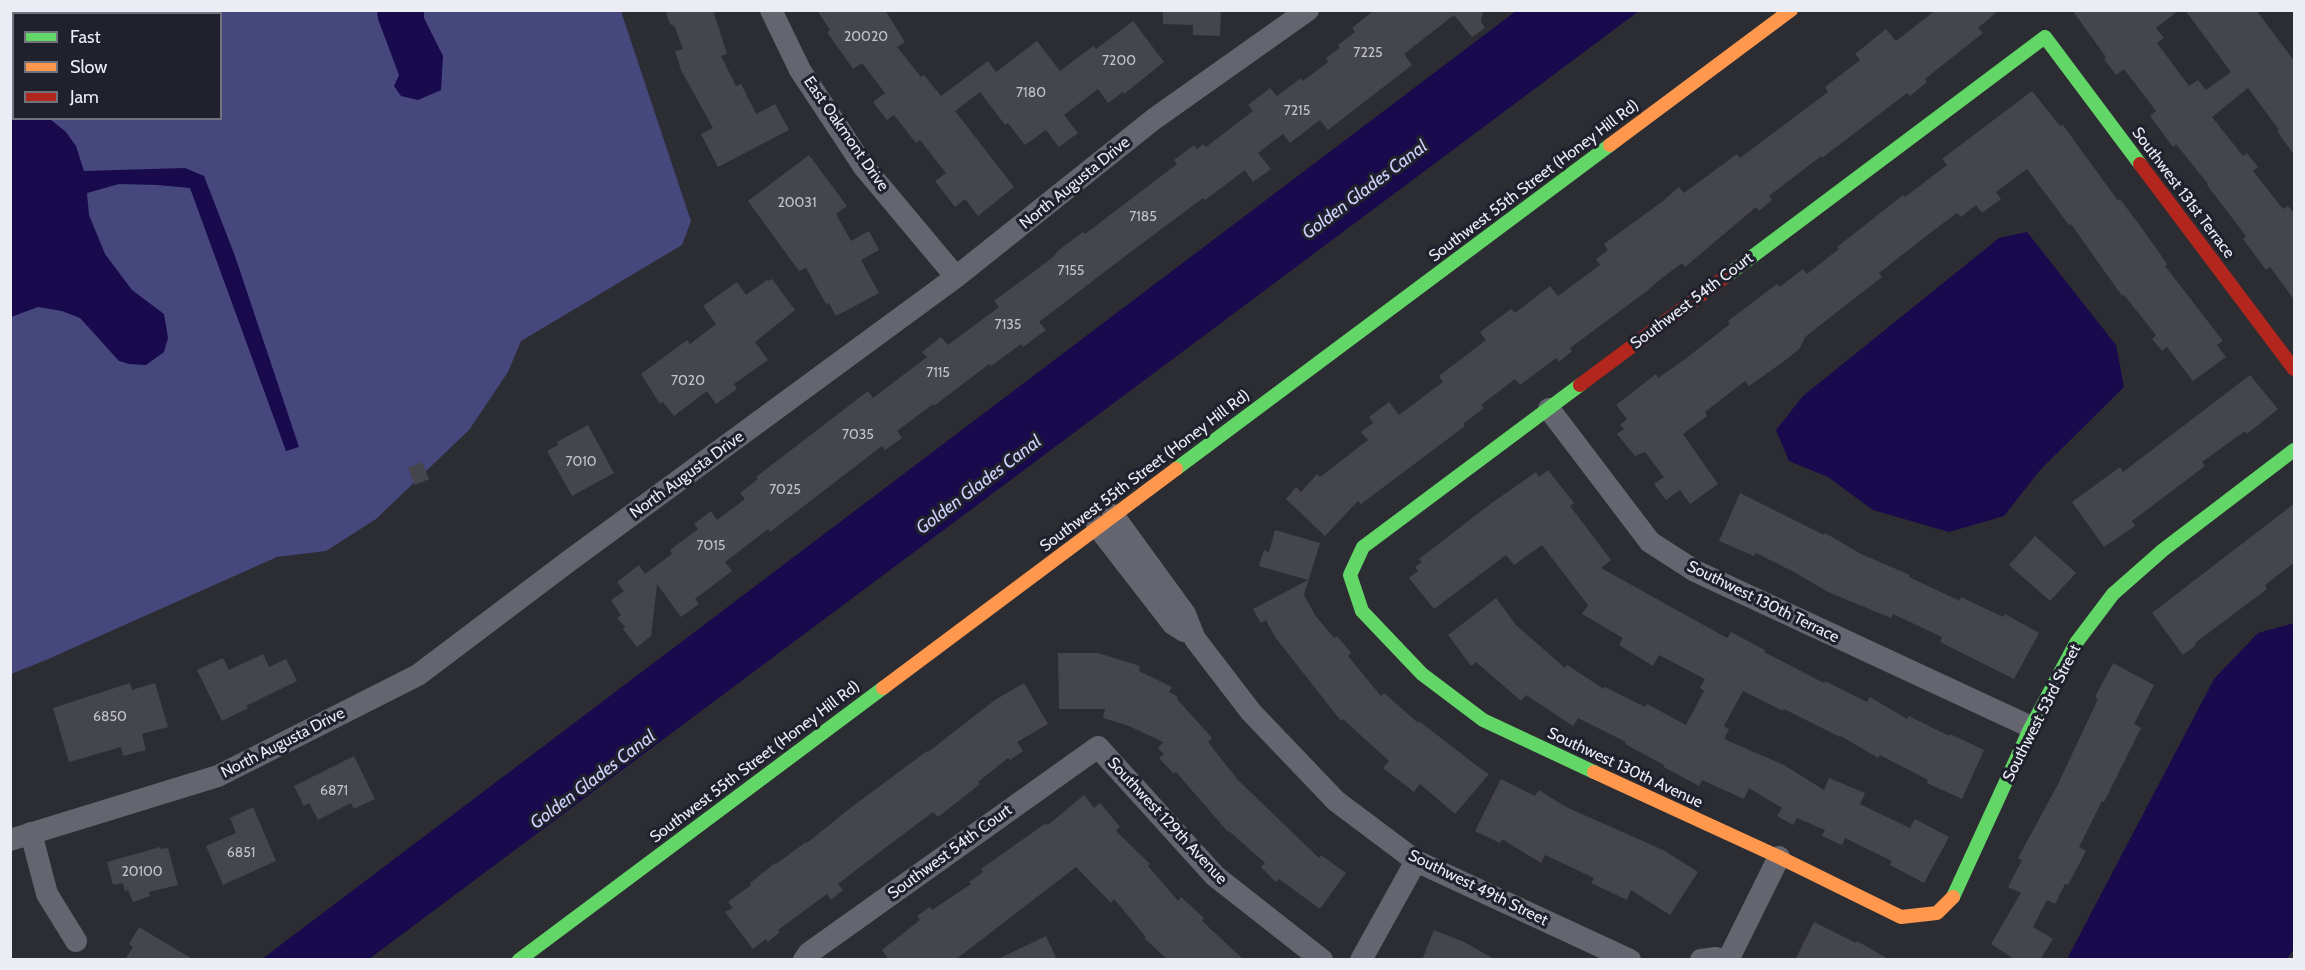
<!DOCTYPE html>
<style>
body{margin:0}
#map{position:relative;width:2305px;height:970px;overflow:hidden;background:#2c2d33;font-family:Cabin,sans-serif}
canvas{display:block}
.frame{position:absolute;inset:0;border:12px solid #ebecf4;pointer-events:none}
.legend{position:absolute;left:12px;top:12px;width:210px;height:108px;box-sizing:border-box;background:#20212c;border:2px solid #71727c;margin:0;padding:8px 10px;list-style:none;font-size:18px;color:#ebecf4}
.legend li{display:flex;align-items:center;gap:12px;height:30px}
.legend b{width:30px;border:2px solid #71727c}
</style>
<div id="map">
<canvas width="2305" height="970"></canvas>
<div class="frame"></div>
<ul class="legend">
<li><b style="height:8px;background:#63d668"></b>Fast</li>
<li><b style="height:8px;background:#ff974d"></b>Slow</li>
<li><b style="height:8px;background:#b3261e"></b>Jam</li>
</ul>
</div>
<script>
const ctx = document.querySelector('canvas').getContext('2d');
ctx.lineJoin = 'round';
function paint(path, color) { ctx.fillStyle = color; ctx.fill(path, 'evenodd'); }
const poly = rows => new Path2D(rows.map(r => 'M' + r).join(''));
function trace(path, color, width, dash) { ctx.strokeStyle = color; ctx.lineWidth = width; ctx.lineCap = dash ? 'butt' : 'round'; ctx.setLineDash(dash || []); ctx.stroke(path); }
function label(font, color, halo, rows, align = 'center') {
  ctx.font = font + ' Cabin,sans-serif'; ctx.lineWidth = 6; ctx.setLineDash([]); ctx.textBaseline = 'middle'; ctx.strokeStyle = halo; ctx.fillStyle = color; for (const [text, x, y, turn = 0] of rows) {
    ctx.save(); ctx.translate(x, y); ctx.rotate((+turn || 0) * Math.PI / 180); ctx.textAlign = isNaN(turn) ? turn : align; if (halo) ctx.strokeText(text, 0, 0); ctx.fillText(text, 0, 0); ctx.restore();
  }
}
paint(poly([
 [11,11,621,11,691,221,682,245,521,341,508,372,469,430,376,519,326,551,277,557,46,660,11,674],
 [14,14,220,14,220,118,14,118]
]), '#46477d');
paint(poly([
 [377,11,424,11,424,18,443,56,441,90,418,100,401,96,394,86,399,75,378,19],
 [1516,11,1639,11,369,959,262,959],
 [10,107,13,107,14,118,50,119,66,132,76,146,84,171,185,168,204,176,235,256,299,447,286,451,190,188,157,185,119,184,87,193,89,215,105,254,132,290,164,314,168,338,164,352,146,365,129,364,119,361,80,318,62,311,38,307,11,317],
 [2027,232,2116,345,2124,387,2041,469,2004,516,1949,532,1873,510,1828,477,1789,461,1776,430,1803,396,1999,238],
 [2294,623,2294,949,2287,959,2067,959,2214,679,2258,633]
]), '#180a4c');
paint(poly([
 [665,10,713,10,727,54,721,56,736,86,741,84,756,114,775,104,789,130,718,167,701,134,713,128,681,70,675,51,683,49,675,27,670,24],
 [817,10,885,10,905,42,897,47,921,77,924,75,941,96,988,61,996,72,1037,41,1060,71,1093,46,1096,49,1133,21,1164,62,1124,94,1123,92,1108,103,1098,89,1064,115,1078,133,1059,147,1046,130,1025,145,1008,123,1005,125,980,92,955,111,1014,187,978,216,965,199,955,207,935,181,946,173,920,140,916,143,894,115,887,120,873,102,885,93,862,63,853,69,827,32,830,30],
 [1163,10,1221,10,1220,36,1193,35,1193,25,1163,24],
 [1374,10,1483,10,1481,22,1485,28,1472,37,1454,15,1404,54,1412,65,1328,130,1320,120,1290,143,1283,134,1258,153,1271,169,1253,182,1245,170,1205,200,1203,198,1128,254,1039,322,1046,330,1023,347,1021,344,991,366,989,364,934,406,933,404,897,431,902,438,885,450,882,446,770,532,768,529,725,562,732,571,695,599,699,604,681,617,657,584,651,636,637,647,623,629,625,627,617,618,621,615,611,600,624,591,617,582,639,565,645,574,672,554,670,550,698,529,694,524,711,511,717,520,745,499,740,493,758,479,756,477,868,391,873,398,927,357,922,352,941,337,948,345,999,307,994,301,1052,258,1059,250,1083,232,1085,234,1177,164,1174,160,1194,145,1197,149,1203,144,1206,147,1253,111,1248,105,1270,88,1277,96,1301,78,1303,81,1328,62,1326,58,1340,48,1338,45,1355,32,1352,28],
 [1936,10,1999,10,1978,28,1983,33,1925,79,1927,82,1910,96,1907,93,1822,158,1821,156,1769,196,1772,200,1759,211,1756,207,1685,267,1682,263,1658,281,1647,291,1570,348,1572,351,1559,362,1556,358,1520,385,1515,379,1481,405,1484,408,1463,424,1465,426,1361,504,1358,501,1325,536,1286,499,1296,487,1301,492,1317,474,1320,477,1368,440,1361,432,1373,423,1369,417,1389,402,1399,415,1443,382,1439,376,1486,340,1480,332,1511,309,1515,313,1550,286,1558,296,1600,265,1596,259,1608,250,1604,244,1663,201,1679,187,1684,193,1737,154,1740,158,1828,92,1825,87,1860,60,1855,54,1886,29,1896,41],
 [2072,10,2179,10,2156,28,2164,38,2157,43,2189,86,2198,80,2206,90,2231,72,2185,10,2256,10,2295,62,2295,156,2277,131,2279,130,2248,88,2212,117,2243,156,2247,153,2258,167,2253,171,2283,209,2288,206,2295,215,2295,301,2270,267,2266,270,2243,239,2246,236,2207,185,2208,184,2176,144,2173,147,2150,116,2156,111,2124,69,2116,75,2104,59,2106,57],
 [2032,91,2060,126,2063,125,2118,201,2120,199,2141,227,2167,264,2165,266,2223,341,2217,345,2226,357,2193,381,2167,347,2162,351,2152,339,2156,335,2124,295,2122,296,2071,224,2069,225,2027,169,1996,192,2001,199,1982,213,1976,205,1961,217,1957,213,1930,233,1879,273,1882,277,1805,337,1800,348,1787,359,1749,386,1745,381,1705,412,1707,416,1683,434,1718,484,1690,504,1680,490,1666,500,1654,484,1664,477,1645,452,1635,456,1617,434,1624,429,1620,425,1627,419,1616,405,1656,374,1658,378,1684,360,1730,324,1728,321,1777,284,1780,287,1803,269,1807,274,1839,249,1837,247,1903,195,1905,197,1947,165,1942,159],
 [809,155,847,206,836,214,851,241,869,231,879,250,861,260,879,293,836,316,829,303,826,304,806,268,799,271,748,201],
 [772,279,795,310,755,342,768,360,734,384,737,389,716,404,707,391,674,416,663,402,660,404,641,374,687,340,690,344,716,324,703,306,737,282,746,295,767,280,768,281],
 [2250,375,2278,409,2247,434,2245,431,2202,462,2205,466,2132,521,2135,526,2104,547,2072,502,2120,467,2123,472],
 [588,425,614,473,572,496,547,451,558,445,557,442],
 [422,462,429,479,415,485,408,468],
 [1548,470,1574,503,1570,506,1611,560,1601,568,1727,638,1731,632,1765,650,1764,652,1824,683,1825,681,1867,702,1870,697,1907,719,1909,716,1949,736,1950,734,1984,750,1962,799,1927,783,1928,780,1880,755,1878,758,1841,736,1840,737,1784,709,1783,711,1743,691,1724,726,1729,729,1724,739,1784,765,1824,790,1829,778,1865,793,1860,804,1910,828,1915,819,1949,837,1924,883,1890,865,1892,861,1845,838,1842,845,1822,836,1825,830,1797,818,1793,825,1777,816,1782,808,1749,788,1744,799,1702,780,1699,786,1664,767,1664,765,1625,744,1626,742,1578,718,1573,726,1526,695,1521,701,1476,662,1471,666,1448,635,1496,598,1516,625,1565,668,1567,665,1604,689,1605,687,1645,707,1647,704,1686,725,1704,691,1700,688,1705,679,1659,655,1653,666,1619,645,1623,638,1582,614,1588,605,1542,545,1514,565,1506,555,1434,609,1409,578,1418,571,1415,567,1422,562,1419,559,1489,505,1536,472,1539,477],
 [1740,493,1824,535,1825,533,1861,554,1910,575,1909,577,1960,601,1961,597,2003,617,2005,614,2039,633,2014,679,1940,642,1942,637,1893,614,1891,618,1828,592,1796,573,1756,553,1754,556,1719,541],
 [2295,503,2295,562,2265,585,2267,589,2195,643,2196,645,2183,655,2152,613],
 [1275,530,1320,543,1304,595,1315,615,1334,638,1337,636,1351,653,1348,656,1381,696,1384,693,1418,723,1419,721,1481,769,1489,774,1455,814,1420,784,1414,792,1383,768,1389,761,1343,719,1341,721,1275,637,1266,620,1261,623,1253,609,1308,580,1259,566,1264,550,1269,552],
 [2035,536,2076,573,2050,601,2009,565],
 [1058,653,1098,653,1140,666,1139,671,1172,687,1169,692,1178,697,1177,699,1212,738,1208,742,1238,780,1319,858,1321,855,1346,873,1320,909,1279,879,1276,882,1261,867,1265,863,1229,831,1228,832,1176,772,1174,774,1159,758,1164,754,1158,748,1163,742,1129,726,1103,718,1105,709,1059,709],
 [263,654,269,667,286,659,297,681,246,706,248,708,222,721,197,670,223,658,229,670],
 [2113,663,2154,685,2134,724,2141,728,2104,802,2102,801,2079,847,2086,851,2068,885,2065,884,2055,904,2047,900,2033,927,2053,939,2040,960,2016,960,1991,944,2021,893,2008,887,2022,860,2018,858,2057,786,2098,699,2095,697],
 [130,683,132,690,155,683,168,727,142,734,146,750,123,756,121,747,69,762,53,708],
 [1024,683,1048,724,1017,742,1023,751,1010,760,1008,758,978,782,980,784,938,817,933,812,873,857,838,884,843,890,831,900,827,894,778,930,780,932,768,942,766,939,753,949,725,912,733,908,728,902,751,885,750,883,775,863,776,864,806,842,807,843,849,809,927,751,928,752,995,700],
 [354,756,375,799,354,809,351,803,318,820,309,803,304,806,294,786],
 [1501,779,1535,796,1539,790,1566,807,1663,850,1698,872,1670,915,1631,890,1627,900,1591,883,1594,878,1545,855,1541,863,1502,839,1500,843,1475,831],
 [1084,795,1094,808,1100,803,1120,827,1116,831,1150,864,1148,866,1178,901,1181,897,1204,918,1202,921,1244,960,1168,960,1144,938,1146,937,1114,899,1111,903,1076,867,955,960,889,960,882,950,920,920,917,916,930,907,932,910,971,884,969,882,983,872,981,869,1046,823,1048,825],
 [253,807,276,861,223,885,206,846,236,833,230,818],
 [160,847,161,849,168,848,178,885,149,892,150,896,133,902,128,890,125,891,123,883,113,885,107,862],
 [1814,922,1856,943,1857,941,1890,960,1795,960],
 [139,927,194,960,125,960,133,947,129,944],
 [1434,930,1464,942,1496,960,1422,960],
 [1046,936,1057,960,996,960]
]), '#45464b');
trace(poly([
 [771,10,800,70,864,167,956,277],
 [1549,409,1650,542,1695,571,2031,727],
 [1113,515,1185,614,1195,639,1251,712,1336,801,1416,861,1630,960],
 [1097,526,1173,624,1184,631],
 [31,833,47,894,76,941],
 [10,840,218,776,418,675,569,561,956,277,1154,119,1308,10],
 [804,960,809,953,1098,747,1215,876,1322,960],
 [1361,960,1416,861],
 [1701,960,1716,958,1721,960],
 [1728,960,1779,857]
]), '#64656f', 22);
trace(poly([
 [1725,277,2045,37,2140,164],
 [1580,385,1363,547,1350,575,1362,611,1422,674,1483,720,1594,772],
 [1176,469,1610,145],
 [1953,897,2031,727,2076,643,2113,594,2163,550,2294,450],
 [519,960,883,688]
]), '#63d668', 14);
trace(poly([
 [1610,145,1791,10],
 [883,688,1176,469],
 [1594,772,1779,857,1901,917,1937,913,1953,897]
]), '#ff974d', 14);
trace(poly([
 [2140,164,2294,369],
 [1580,385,1725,277]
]), '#b3261e', 14);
label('14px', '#c2c2ca', null, [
 ["20020",866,37],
 ["7225",1368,53],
 ["7200",1119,61],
 ["7180",1031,93],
 ["7215",1297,111],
 ["20031",797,203],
 ["7185",1143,217],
 ["7155",1071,271],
 ["7135",1008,325],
 ["7115",938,373],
 ["7020",688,381],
 ["7035",858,435],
 ["7010",581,462],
 ["7025",785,490],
 ["7015",711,546],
 ["6850",110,717],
 ["6871",334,791],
 ["6851",241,853],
 ["20100",142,872]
]);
label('16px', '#ebecf4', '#20212c', [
 ["East Oakmont Drive",846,134,55],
 ["Southwest 55th Street (Honey Hill Rd)",1534,181,-37],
 ["North Augusta Drive",1075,183,-39],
 ["Southwest 131st Terrace",2183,193,53],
 ["Southwest 54th Court",1692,301,-37],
 ["Southwest 55th Street (Honey Hill Rd)",1145,471,-37],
 ["North Augusta Drive",687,475,-36],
 ["Southwest 130th Terrace",1763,602,26],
 ["Southwest 53rd Street",2042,713,-63],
 ["North Augusta Drive",283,743,-27],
 ["Southwest 55th Street (Honey Hill Rd)",755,762,-37],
 ["Southwest 130th Avenue",1625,768,25],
 ["Southwest 129th Avenue",1167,821,47],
 ["Southwest 54th Court",950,852,-36],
 ["Southwest 49th Street",1478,888,26]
]);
label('italic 18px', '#cdd1fc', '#20212c', [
 ["Golden Glades Canal",1365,190,-37],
 ["Golden Glades Canal",979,485,-37],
 ["Golden Glades Canal",593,780,-37]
]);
</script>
